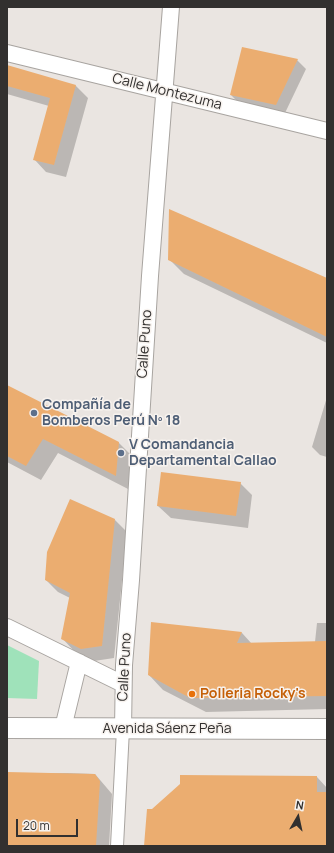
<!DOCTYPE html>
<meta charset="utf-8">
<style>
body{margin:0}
#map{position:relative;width:334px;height:853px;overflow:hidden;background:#eae5e1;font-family:Manrope,sans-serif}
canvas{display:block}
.frame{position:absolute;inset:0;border:8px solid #32302f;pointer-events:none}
.north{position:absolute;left:278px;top:797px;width:40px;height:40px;-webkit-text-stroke:3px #f7f2ee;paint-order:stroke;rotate:9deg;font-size:11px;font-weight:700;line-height:16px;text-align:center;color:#32302f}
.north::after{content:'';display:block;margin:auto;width:14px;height:18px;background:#32302f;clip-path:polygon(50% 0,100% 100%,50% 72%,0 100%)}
.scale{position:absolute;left:16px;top:819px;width:62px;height:18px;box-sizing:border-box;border:2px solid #32302f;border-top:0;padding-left:5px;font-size:12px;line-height:14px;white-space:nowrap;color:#32302f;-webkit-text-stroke:3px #f7f2ee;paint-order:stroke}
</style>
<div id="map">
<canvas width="334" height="853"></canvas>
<div class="frame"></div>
<div class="north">N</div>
<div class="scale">20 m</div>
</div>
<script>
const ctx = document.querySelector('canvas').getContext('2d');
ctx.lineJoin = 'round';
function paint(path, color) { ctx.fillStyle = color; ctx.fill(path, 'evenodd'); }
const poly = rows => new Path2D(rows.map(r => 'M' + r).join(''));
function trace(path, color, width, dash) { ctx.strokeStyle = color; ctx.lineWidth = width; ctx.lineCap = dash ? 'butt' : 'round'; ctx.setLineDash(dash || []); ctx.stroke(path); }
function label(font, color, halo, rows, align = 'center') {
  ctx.font = font + ' Manrope,sans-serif'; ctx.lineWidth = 3; ctx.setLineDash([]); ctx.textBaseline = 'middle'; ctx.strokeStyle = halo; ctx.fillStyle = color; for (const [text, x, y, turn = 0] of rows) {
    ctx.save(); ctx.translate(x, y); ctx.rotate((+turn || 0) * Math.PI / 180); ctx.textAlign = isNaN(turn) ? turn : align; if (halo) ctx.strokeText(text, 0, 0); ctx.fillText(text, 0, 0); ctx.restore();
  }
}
paint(poly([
 [7,645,39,661,37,699,7,698]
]), '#9fe2ba');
paint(poly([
 [297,60,306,69,285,113,240,104,231,95],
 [7,66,76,86,88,98,66,177,46,172,34,159,49,106,7,94],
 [169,259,327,279,327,343,184,274],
 [7,389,119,443,133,457,130,490,58,453,41,480,7,462],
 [327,397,327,457,320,455,312,447],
 [240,483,252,495,248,528,171,518,158,506],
 [115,520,127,532,114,658,94,661,74,651,62,638,70,598,58,592,46,580],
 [152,623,242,633,252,644,315,642,317,623,327,623,327,709,206,712,163,690,149,675],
 [66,773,95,774,112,794,109,846,7,846,7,774],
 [317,777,327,788,327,846,145,846]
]), '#0003');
paint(poly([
 [242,47,298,59,276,105,230,95],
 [7,65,76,85,54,165,33,160,50,98,7,86],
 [169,209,327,278,327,337,168,260],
 [7,385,119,442,116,476,43,439,26,466,7,456],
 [161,472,241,482,236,516,157,506],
 [70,499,115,519,102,646,81,649,61,639,70,593,45,580,47,552],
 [151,622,242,632,237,643,327,641,327,696,190,698,148,675],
 [7,772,95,774,100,781,96,846,7,846],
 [180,775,317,776,317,792,327,792,327,846,144,846,147,809,152,809,180,784]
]), '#ebad70');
const pedestrian = poly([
 [117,846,123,729]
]);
const minor = poly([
 [7,53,327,131],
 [7,627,123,684],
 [63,728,79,662],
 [123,729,124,665,131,580,150,276,171,7]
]);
const tertiary = poly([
 [7,728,327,729]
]);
trace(pedestrian, '#a8a4a0', 14);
trace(minor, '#a8a4a0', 18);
trace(tertiary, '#a8a4a0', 22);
trace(pedestrian, '#fff', 12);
trace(minor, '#fff', 16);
trace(tertiary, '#fff', 20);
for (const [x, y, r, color] of [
 [34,413,4,"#5c6f8a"],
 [121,453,4,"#5c6f8a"],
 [192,694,4,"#e8710a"]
]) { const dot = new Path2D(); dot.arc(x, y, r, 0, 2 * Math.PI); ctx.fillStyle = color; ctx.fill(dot); trace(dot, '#f7f2ee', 1.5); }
label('14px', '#32302f', '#f7f2ee', [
 ["Calle Montezuma",167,92,14],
 ["Calle Puno",145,344,-86],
 ["Calle Puno",125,667,-87],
 ["Avenida Sáenz Peña",167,729]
]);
label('bold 14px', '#4e5e75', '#f7f2ee', [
 ["Compañía de",42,405],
 ["Bomberos Perú Nº 18",42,421],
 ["V Comandancia",129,445],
 ["Departamental Callao",129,461]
], 'left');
label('bold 14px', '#c56008', '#f7f2ee', [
 ["Polleria Rocky's",200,694]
], 'left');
</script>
